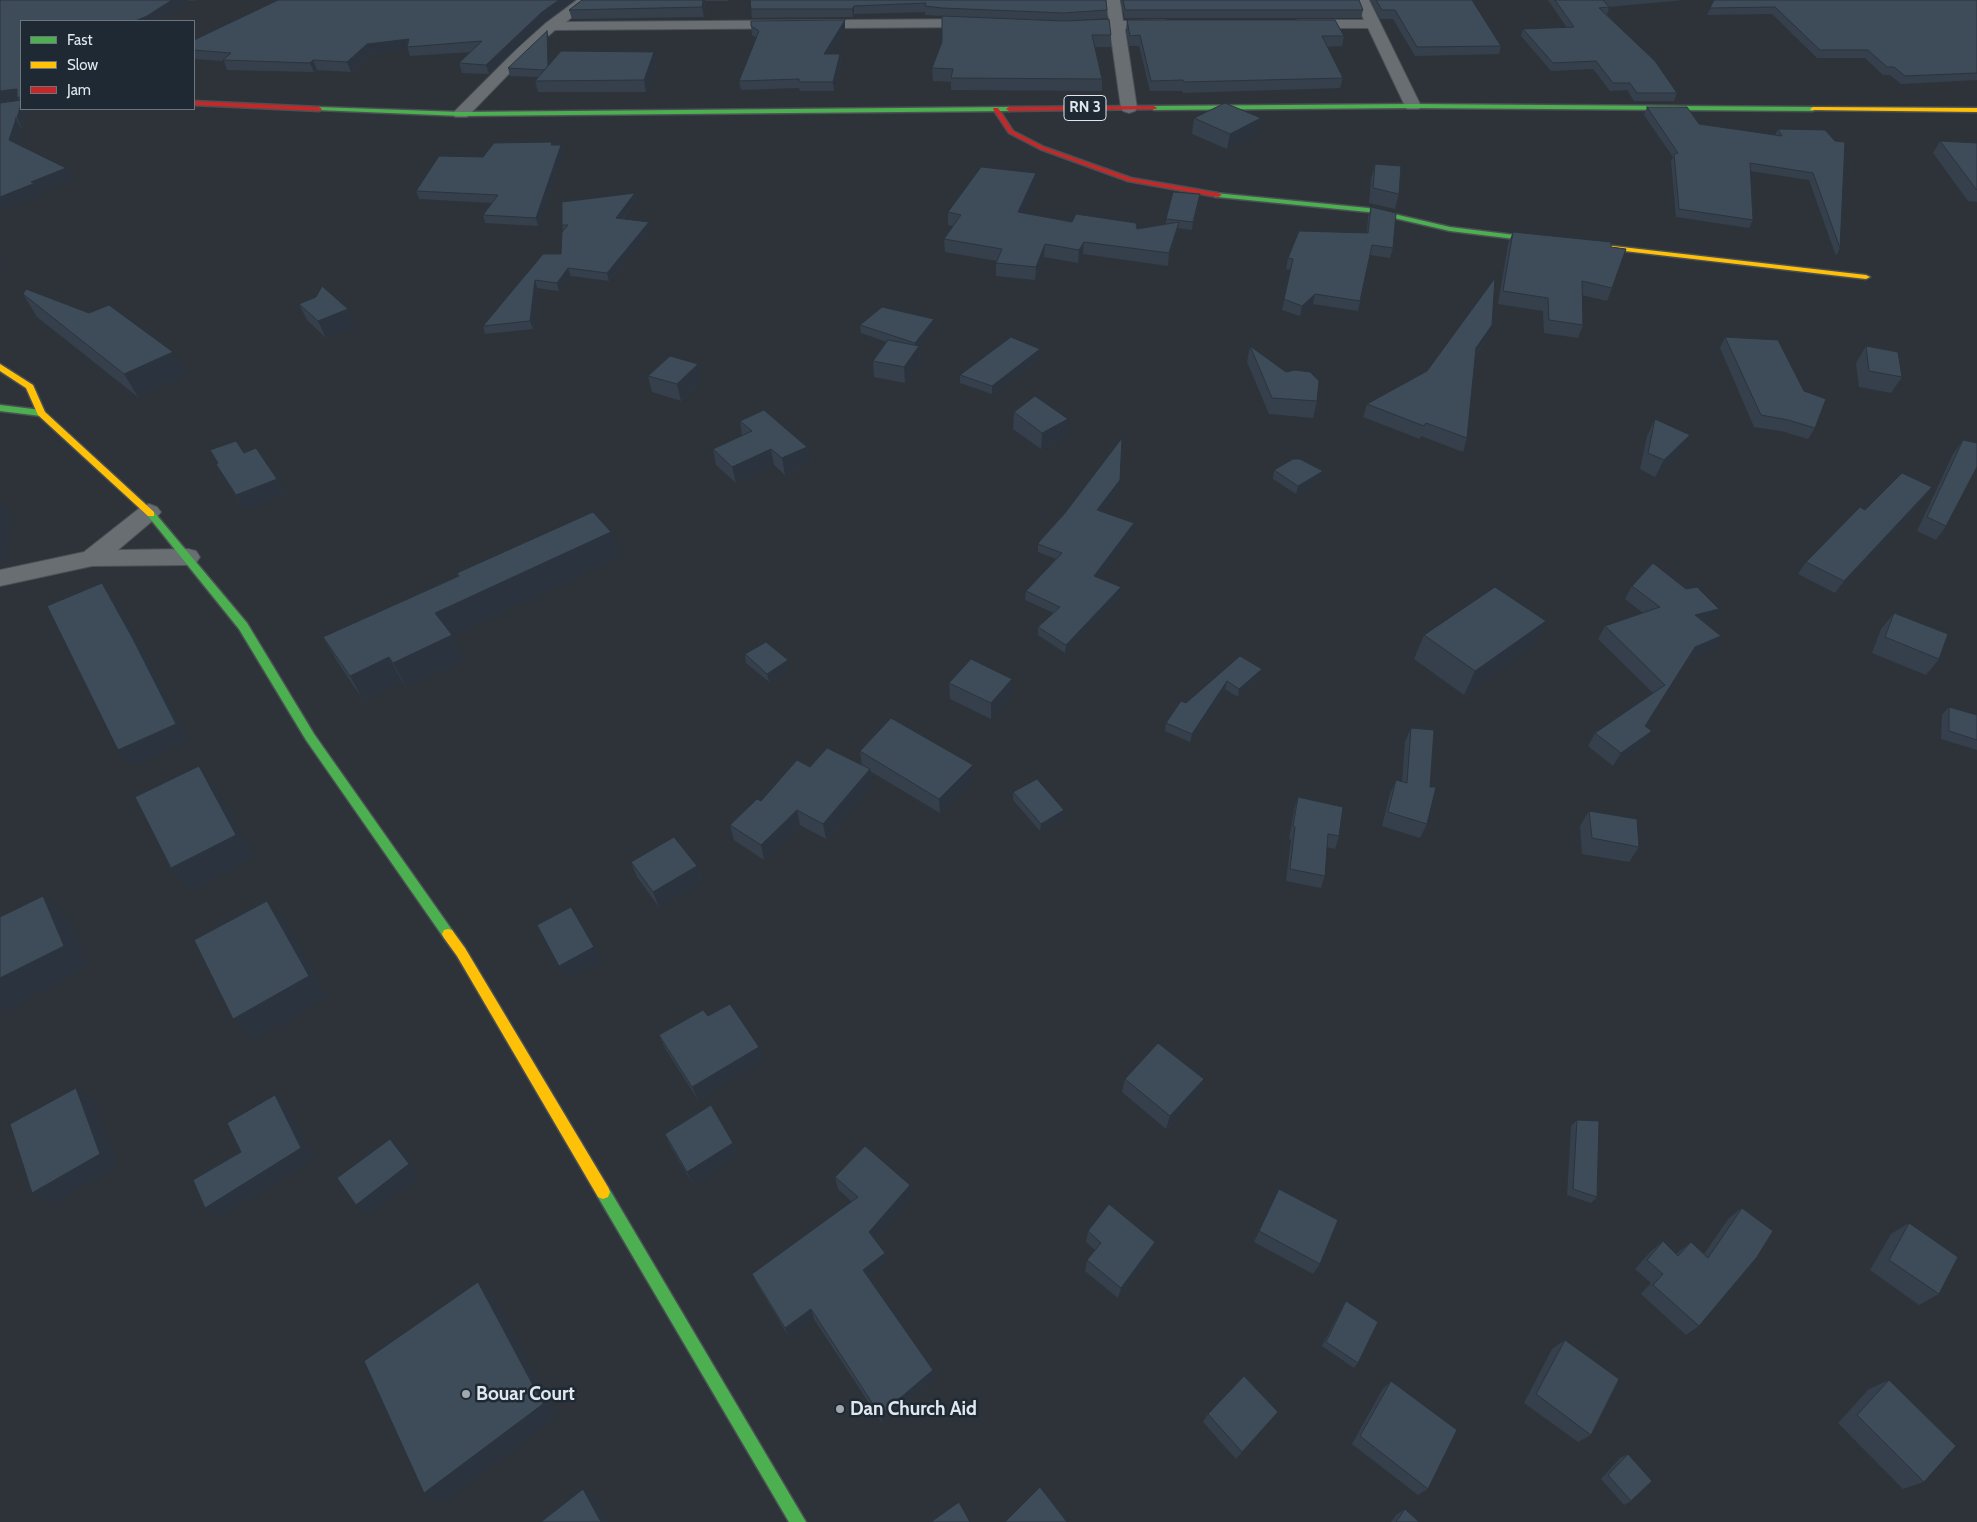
<!DOCTYPE html>
<style>
body{margin:0}
#map{position:relative;width:1977px;height:1522px;overflow:hidden;background:#2d3339;font-family:Cabin,sans-serif}
canvas{display:block}
.legend{position:absolute;left:20px;top:20px;width:175px;height:90px;box-sizing:border-box;background:#1e2934;border:1px solid #6c757e;margin:0;padding:6px 9px;list-style:none;font-size:15px;color:#e0e7ee}
.legend li{display:flex;align-items:center;gap:10px;height:25px}
.legend b{width:25px;border:1px solid #6c757e}
</style>
<div id="map">
<canvas width="1977" height="1522"></canvas>
<ul class="legend">
<li><b style="height:6px;background:#4caf50"></b>Fast</li>
<li><b style="height:6px;background:#ffc107"></b>Slow</li>
<li><b style="height:6px;background:#c62828"></b>Jam</li>
</ul>
</div>
<script>
const ctx = document.querySelector('canvas').getContext('2d');
ctx.lineJoin = 'round';
const poly = rows => new Path2D(rows.map(r => 'M' + r).join(''));
function trace(path, color, width, dash) { ctx.strokeStyle = color; ctx.lineWidth = width; ctx.lineCap = dash ? 'butt' : 'round'; ctx.setLineDash(dash || []); ctx.stroke(path); }
function paint(path, color) { ctx.fillStyle = color; ctx.fill(path, 'evenodd'); }
function label(font, color, halo, rows, align = 'center') {
  ctx.font = font + ' Cabin,sans-serif'; ctx.lineWidth = 5; ctx.setLineDash([]); ctx.textBaseline = 'middle'; ctx.strokeStyle = halo; ctx.fillStyle = color; for (const [text, x, y, turn = 0] of rows) {
    ctx.save(); ctx.translate(x, y); ctx.rotate((+turn || 0) * Math.PI / 180); ctx.textAlign = isNaN(turn) ? turn : align; if (halo) ctx.strokeText(text, 0, 0); ctx.fillText(text, 0, 0); ctx.restore();
  }
}
const street = poly([
 [577,0,593,0,566,22,979,19,984,20,986,23,984,26,979,27,555,30,529,53,467,117,455,117,453,114,455,111,519,47,546,23,577,0],
 [1106,0,1120,0,1123,21,1163,20,1168,21,1170,24,1168,27,1163,28,1125,29,1137,108,1135,111,1129,113,1123,111,1121,108,1110,30,1074,30,1069,29,1067,26,1069,23,1074,22,1109,21,1106,0],
 [1355,0,1369,0,1421,106,1419,109,1407,109,1405,106,1368,28,1299,28,1294,27,1292,24,1294,21,1299,20,1364,20,1355,0],
 [149,504,157,507,161,512,157,517,118,550,188,549,196,551,200,557,196,563,188,565,92,566,0,586,0,570,84,552,141,507,149,504]
]);
const fast = poly([
 [1413,104,1813,107,1816,109,1813,111,1413,108,1154,110,1151,108,1154,106,1413,104],
 [319,107,461,112,1009,107,1012,109,1009,111,461,116,317,110,317,108,319,107],
 [1215,193,1368,208,1450,227,1547,239,1551,241,1547,243,1450,231,1368,212,1218,197,1215,197,1215,193],
 [0,405,41,410,45,413,41,416,0,411,0,405],
 [151,511,154,512,247,623,314,734,452,930,454,934,452,938,448,939,444,938,306,740,239,629,148,516,146,514,151,511],
 [603,1185,608,1187,806,1522,789,1522,598,1197,596,1192,598,1187,603,1185]
]);
const slow = poly([
 [1813,107,1977,108,1977,112,1811,110,1810,109,1813,107],
 [1587,243,1866,275,1870,277,1866,279,1590,247,1587,247,1587,243],
 [0,364,33,385,45,412,154,512,154,516,148,516,38,415,26,388,0,371,0,364],
 [448,929,452,930,465,948,608,1187,610,1192,608,1197,603,1199,598,1197,457,956,444,938,442,934,444,930,448,929]
]);
const jam = poly([
 [194,101,319,107,322,109,319,111,194,105,194,101],
 [1154,106,1157,108,1156,109,1009,111,1006,109,1009,107,1154,106],
 [994,108,998,108,1013,131,1044,147,1131,178,1218,193,1222,195,1218,197,1128,181,1040,149,1009,133,993,109,994,108]
]);
trace(street, '#4b5055', 2);
trace(fast, '#4b5055', 3);
trace(slow, '#4b5055', 3);
trace(jam, '#4b5055', 3);
paint(street, '#696e73');
paint(fast, '#4caf50');
paint(slow, '#ffc107');
paint(jam, '#c62828');
paint(poly([
 [0,0,198,0,21,21,21,109,29,109,22,128,17,144,72,178,39,191,41,194,0,210,19,101,18,99,0,102],
 [278,0,574,0,545,22,489,74,462,73,459,63,471,52,410,56,408,49,370,53,351,72,317,70,314,72,227,70,224,61,194,59,194,40],
 [582,0,729,0,728,1,705,1,704,17,572,19,569,10],
 [750,0,1106,0,1107,10,1107,18,1069,21,1111,35,1111,47,1095,47,1102,79,1102,91,951,90,951,82,933,81,932,68,942,42,942,16,925,15,925,12,854,14,853,17,752,18],
 [1120,0,1359,0,1363,10,1361,18,1125,18],
 [1370,0,1472,0,1501,46,1499,54,1415,56,1393,19,1380,19],
 [1548,0,1684,0,1608,7,1609,7,1607,15,1677,93,1674,101,1634,101,1627,90,1610,91,1593,69,1551,71,1521,36,1523,29,1567,28],
 [1714,0,1977,0,1977,80,1901,84,1890,75,1883,75,1865,58,1817,58,1772,14,1707,15],
 [1127,20,1344,36,1342,46,1327,47,1343,78,1340,88,1183,93,1182,91,1150,91,1139,46,1129,46,1126,30],
 [751,26,845,29,830,54,840,54,841,63,834,91,800,91,799,88,741,90,739,81,757,38,752,35],
 [549,38,549,64,657,63,646,92,538,92,535,81,538,77,510,76,508,68],
 [1647,107,1699,124,1775,135,1778,129,1825,130,1840,248,1836,256,1809,180,1750,171,1753,220,1749,228,1676,217,1671,161,1673,157,1644,115],
 [1194,118,1258,133,1227,149,1192,134],
 [1940,141,1977,143,1977,202,1968,201,1933,153],
 [553,145,561,145,563,153,538,226,485,223,483,215,492,203,419,199,416,191,483,157],
 [1375,164,1399,194,1395,209,1369,203,1371,179],
 [1036,186,1023,213,1072,222,1137,229,1166,224,1166,219,1199,202,1192,230,1178,228,1177,235,1168,266,1083,254,1078,263,1044,257,1035,280,996,276,996,263,997,261,945,252,944,239,953,226,948,225,948,212],
 [635,193,636,200,623,219,651,229,609,281,571,276,559,291,537,288,533,329,485,334,483,326,561,254,563,230,562,225],
 [1371,207,1393,248,1390,258,1370,255,1358,311,1313,304,1300,316,1282,310,1291,270,1286,269,1288,258,1367,233,1368,217],
 [1513,232,1612,288,1607,301,1582,295,1583,325,1578,338,1544,333,1543,311,1498,304,1508,244],
 [23,294,186,375,138,397,37,317],
 [299,304,356,326,326,338,307,320],
 [934,319,934,327,919,347,920,362,905,383,874,377,873,361,887,342,861,333,860,325],
 [1725,337,1815,428,1808,439,1781,431,1754,427,1720,348],
 [1488,338,1475,356,1467,438,1463,452,1421,436,1420,439,1363,417,1367,404],
 [1250,346,1317,401,1313,418,1269,414,1247,362],
 [1866,346,1902,377,1891,393,1859,387,1856,363],
 [1040,349,1040,358,992,394,960,383,960,375],
 [698,364,701,381,681,401,652,392,648,376],
 [1014,412,1067,436,1041,449,1013,429],
 [1655,419,1681,452,1655,477,1640,469,1647,436],
 [740,421,807,447,809,463,785,475,774,465,736,483,716,465,713,449,742,436],
 [1963,440,1946,526,1936,540,1917,531,1953,454],
 [244,453,277,479,286,494,245,510,216,464],
 [1274,470,1323,471,1320,480,1296,494,1273,479],
 [1932,487,1923,499,1835,593,1798,574,1806,562,1865,510],
 [1119,488,1102,511,1133,531,1098,578,1120,596,1065,653,1038,635,1038,627,1054,613,1025,600,1026,591,1056,559,1038,552,1038,544],
 [619,557,452,635,463,660,406,687,402,681,363,700,337,661,323,637,458,576,457,573],
 [1632,586,1686,589,1719,609,1711,622,1706,623,1712,649,1687,660,1645,726,1644,744,1613,766,1588,746,1595,733,1653,693,1598,639,1605,626,1643,613,1625,599],
 [1894,613,1939,659,1926,675,1872,653,1881,629],
 [1424,635,1534,645,1464,695,1414,659],
 [745,654,789,668,769,682,746,663],
 [1240,656,1260,677,1238,697,1225,689,1190,742,1165,731,1166,723,1186,703],
 [1012,679,1012,695,991,719,950,699,949,683],
 [1949,707,1977,715,1977,750,1941,739,1942,715],
 [1411,728,1427,824,1420,838,1382,826,1390,794,1396,780,1402,782,1405,742],
 [860,751,973,765,973,779,940,813,870,771,872,785,826,839,800,825,764,860,734,840,730,825,761,801,810,767,862,765],
 [1013,792,1064,818,1040,831,1013,800],
 [1298,797,1339,836,1335,849,1327,847,1325,876,1321,888,1286,881,1291,840,1289,839,1294,810],
 [1589,811,1639,847,1629,862,1582,854,1580,826],
 [631,862,697,866,702,881,659,907,637,877],
 [708,1016,759,1047,763,1060,698,1100,665,1048,659,1035],
 [1125,1079,1204,1079,1200,1093,1166,1129,1122,1092],
 [1577,1120,1597,1197,1591,1203,1567,1195,1571,1126],
 [665,1134,733,1143,738,1155,693,1184,671,1147],
 [835,1177,910,1185,912,1197,875,1239,885,1253,887,1264,869,1278,933,1370,934,1379,882,1423,814,1319,789,1337,757,1284,752,1274,852,1202,838,1189],
 [1279,1189,1320,1264,1313,1274,1254,1242],
 [1742,1208,1699,1326,1686,1335,1641,1294,1651,1283,1635,1269,1651,1251,1663,1241,1676,1254,1691,1242,1704,1254,1729,1218],
 [1909,1223,1939,1294,1919,1305,1870,1270,1891,1234],
 [1088,1231,1155,1242,1152,1253,1118,1298,1085,1271,1087,1260,1095,1250,1086,1242],
 [1346,1301,1358,1363,1354,1368,1322,1346,1343,1306],
 [1565,1340,1591,1435,1578,1442,1524,1403,1552,1349],
 [1889,1380,1924,1482,1903,1489,1838,1423,1869,1389],
 [1391,1381,1428,1489,1418,1495,1352,1444,1382,1390],
 [1208,1414,1271,1420,1236,1459,1203,1422],
 [1628,1454,1631,1501,1624,1505,1601,1479,1620,1458],
 [1405,1509,1419,1522,1391,1522,1396,1515]
]), '#35404c');
paint(poly([
 [172,0,190,0,158,21,135,21],
 [559,0,574,0,545,22,489,74,486,65,542,12],
 [703,0,705,0,704,17,702,7],
 [854,6,854,14,853,17,852,9],
 [845,20,845,29,825,63,824,54],
 [547,31,549,38,550,78,548,71],
 [409,39,407,47,408,49,370,53,351,72,347,62,367,44],
 [654,52,657,63,646,92,644,80],
 [840,54,841,63,834,91,833,82],
 [313,60,317,70,314,72,310,63],
 [17,89,21,98,17,97,18,99,0,102,0,91],
 [21,104,21,109,29,109,22,128,17,118],
 [1261,118,1258,133,1227,149,1230,134],
 [16,119,22,129,15,150,9,140],
 [561,145,563,153,538,226,536,218],
 [66,168,72,178,39,191,41,194,0,210,0,197,31,182],
 [1036,173,1036,186,1018,225,1018,212],
 [635,193,636,200,617,226,616,218],
 [1200,194,1199,202,1192,230,1193,222],
 [649,222,651,229,609,281,607,273],
 [1179,222,1177,235,1168,266,1169,253],
 [1084,242,1083,254,1078,263,1079,250],
 [1045,244,1044,257,1035,280,1036,267],
 [0,261,5,268,0,270],
 [568,268,571,276,559,291,557,283],
 [535,280,537,288,533,329,530,321],
 [1315,294,1313,304,1300,316,1302,306],
 [348,309,356,326,326,338,318,321],
 [934,319,934,327,919,347,920,362,905,383,904,367,915,351,915,343],
 [1492,325,1488,338,1471,360,1476,348],
 [1040,349,1040,358,992,394,992,386],
 [173,352,186,375,138,397,124,374],
 [698,364,701,381,681,401,677,384],
 [1068,419,1067,436,1041,449,1042,433],
 [1690,435,1681,452,1655,477,1664,460],
 [807,447,809,463,785,475,782,458],
 [771,449,774,465,736,483,732,467],
 [1323,471,1320,480,1296,494,1298,486],
 [277,479,286,494,245,510,236,495],
 [1120,480,1119,488,1097,518,1097,510],
 [1932,487,1923,499,1835,593,1844,581],
 [0,502,9,514,7,558,0,560],
 [1134,523,1133,531,1094,584,1094,576],
 [611,532,619,557,447,638,435,613],
 [102,583,114,600,146,655,188,740,131,766,118,750],
 [1121,587,1120,596,1065,653,1066,645],
 [1719,609,1711,622,1687,628,1695,615],
 [1546,621,1534,645,1464,695,1475,671],
 [452,635,463,660,406,687,393,663],
 [1721,636,1712,649,1687,660,1695,647],
 [389,657,402,681,363,700,350,676],
 [788,660,789,668,769,682,767,674],
 [1262,669,1260,677,1238,697,1239,689],
 [1012,679,1012,695,991,719,991,703],
 [1227,681,1225,689,1190,742,1192,734],
 [1652,731,1644,744,1613,766,1621,753],
 [973,765,973,779,940,813,939,799],
 [199,766,217,790,254,857,191,890,171,868],
 [870,769,872,785,826,839,823,824],
 [797,810,800,825,764,860,761,845],
 [1064,810,1064,818,1040,831,1041,824],
 [697,866,702,881,659,907,653,892],
 [43,896,67,918,87,967,0,1013,0,978],
 [267,901,286,923,327,997,254,1040,233,1019],
 [594,947,601,961,566,980,559,966],
 [759,1047,763,1060,698,1100,692,1087],
 [1204,1079,1200,1093,1166,1129,1170,1116],
 [76,1088,93,1101,117,1166,51,1204,32,1193],
 [275,1095,286,1106,313,1159,218,1218,205,1208,301,1148],
 [390,1139,401,1151,420,1176,368,1216,356,1205],
 [733,1143,738,1155,693,1184,687,1172],
 [910,1185,912,1197,872,1243,869,1232],
 [1155,1242,1152,1253,1118,1298,1121,1288],
 [885,1253,887,1264,866,1280,863,1270],
 [478,1282,493,1297,557,1416,443,1503,424,1493],
 [811,1309,814,1319,789,1337,785,1328],
 [933,1370,934,1379,882,1423,880,1415],
 [0,1458,3,1467,0,1470],
 [583,1489,597,1499,609,1522,601,1522]
]), '#2b343e');
const building = poly([
 [0,0,172,0,147,16,135,21,21,21,21,104,17,118,15,118,16,119,9,140,66,168,31,182,35,183,0,197,0,103,21,100,21,98,17,97,17,89,0,91,0,0],
 [278,0,559,0,542,12,486,65,459,63,482,41,407,47,409,39,367,44,347,62,313,60,310,63,223,60,231,53,194,50,194,40,278,0],
 [582,0,703,0,702,7,569,10,582,0],
 [750,0,1106,0,1107,10,1064,13,942,8,925,6,926,3,854,6,852,9,751,9,750,0],
 [1123,0,1359,0,1363,10,1125,10,1123,0],
 [1376,0,1472,0,1501,46,1417,47,1395,10,1382,10,1376,0],
 [1555,0,1605,0,1603,0,1609,7,1599,8,1655,61,1677,93,1637,93,1630,83,1613,83,1596,61,1553,63,1523,29,1574,27,1555,0],
 [1714,0,1977,0,1977,73,1905,76,1894,67,1887,67,1868,50,1820,50,1775,7,1710,8,1714,0],
 [942,16,1064,21,1109,19,1111,35,1092,35,1102,79,951,78,953,69,932,68,942,42,942,16],
 [845,20,824,54,840,54,833,82,799,82,799,79,739,81,759,31,751,26,751,21,845,20],
 [1127,20,1335,20,1344,36,1322,36,1343,78,1184,82,1183,80,1151,81,1140,35,1130,36,1127,20],
 [547,31,548,66,544,70,508,68,547,31],
 [561,51,654,52,644,80,535,81,561,51],
 [1225,103,1261,118,1230,134,1194,118,1225,103],
 [1647,107,1687,107,1699,124,1782,136,1778,129,1825,130,1835,141,1845,142,1840,248,1813,173,1750,163,1753,220,1679,209,1674,154,1678,153,1647,107],
 [1940,141,1977,143,1977,190,1976,189,1940,141],
 [552,142,551,145,561,145,536,218,483,215,498,195,416,191,439,156,483,157,494,143,552,142],
 [1375,164,1401,166,1399,194,1373,188,1375,164],
 [981,167,1036,173,1018,212,1072,222,1076,214,1136,223,1137,229,1179,222,1169,253,1084,242,1079,250,1045,244,1036,267,996,263,1002,249,944,239,961,215,948,212,981,167],
 [1173,192,1200,194,1193,222,1166,219,1173,192],
 [635,193,616,218,649,222,607,273,568,268,557,283,535,280,530,321,483,326,543,254,561,254,562,232,568,225,562,225,562,202,635,193],
 [1371,207,1396,213,1393,248,1372,245,1360,301,1315,294,1302,306,1284,299,1293,259,1288,258,1299,231,1368,233,1371,207],
 [1513,232,1611,242,1611,247,1626,249,1612,288,1582,281,1583,325,1549,320,1548,298,1503,291,1513,232],
 [1495,278,1492,325,1476,348,1467,438,1426,423,1424,426,1367,404,1427,371,1495,278],
 [322,286,348,309,318,321,299,304,316,297,322,286],
 [26,289,89,313,109,305,173,352,124,374,23,294,26,289],
 [882,307,934,319,915,343,860,325,882,307],
 [1011,337,1040,349,992,386,960,375,1011,337],
 [1725,337,1778,340,1804,391,1826,399,1815,428,1788,420,1761,415,1725,337],
 [888,340,919,346,904,367,873,361,888,340],
 [1250,346,1286,372,1295,370,1310,372,1319,381,1317,401,1272,398,1250,346],
 [1866,346,1898,352,1902,377,1869,371,1866,346],
 [670,356,698,364,677,384,648,376,670,356],
 [1035,396,1068,419,1042,433,1014,412,1035,396],
 [764,410,807,447,782,458,771,449,732,467,713,449,752,431,740,421,764,410],
 [1655,419,1690,435,1664,460,1648,453,1655,419],
 [1122,438,1120,480,1097,510,1134,523,1094,576,1121,587,1066,645,1038,627,1060,607,1026,591,1062,553,1038,544,1039,542,1065,513,1122,438],
 [1963,440,1977,443,1977,467,1946,526,1927,517,1963,440],
 [236,441,244,453,256,448,277,479,236,495,216,464,218,463,210,450,236,441],
 [1293,459,1300,459,1323,471,1298,486,1274,470,1293,459],
 [1902,473,1932,487,1844,581,1806,562,1860,507,1865,510,1902,473],
 [593,512,611,532,435,613,452,635,393,663,389,657,350,676,323,637,459,576,457,573,593,512],
 [1653,563,1686,589,1697,587,1719,609,1695,615,1721,636,1695,647,1645,726,1652,731,1621,753,1595,733,1665,685,1605,626,1660,607,1632,586,1653,563],
 [102,583,133,639,176,724,118,750,47,606,102,583],
 [1495,587,1546,621,1475,671,1424,635,1495,587],
 [1894,613,1948,634,1939,659,1885,637,1894,613],
 [766,642,788,660,767,674,745,654,766,642],
 [1240,656,1262,669,1239,689,1227,681,1192,734,1166,723,1181,701,1186,703,1240,656],
 [971,659,1012,679,991,703,949,683,971,659],
 [1949,707,1977,715,1977,740,1949,731,1949,707],
 [891,718,973,765,939,799,860,751,891,718],
 [1411,728,1434,730,1430,787,1436,787,1427,824,1388,812,1396,780,1407,783,1411,728],
 [827,748,870,769,823,824,797,810,761,845,730,825,757,799,761,801,797,760,810,767,827,748],
 [199,766,236,835,171,868,135,797,199,766],
 [1037,779,1064,810,1041,824,1013,792,1037,779],
 [1298,797,1343,807,1339,836,1328,834,1325,876,1290,869,1295,827,1293,826,1298,797],
 [1589,811,1637,819,1639,847,1592,838,1589,811],
 [674,837,697,866,653,892,631,862,674,837],
 [43,896,64,946,0,978,0,917,43,896],
 [267,901,309,976,233,1019,194,940,267,901],
 [571,907,594,947,559,966,537,925,571,907],
 [730,1004,759,1047,692,1087,659,1035,703,1010,708,1016,730,1004],
 [1158,1043,1204,1079,1170,1116,1125,1079,1158,1043],
 [76,1088,100,1154,32,1193,10,1124,76,1088],
 [275,1095,301,1148,205,1208,193,1180,241,1152,227,1123,275,1095],
 [711,1105,733,1143,687,1172,665,1134,711,1105],
 [1577,1120,1599,1121,1597,1197,1573,1189,1577,1120],
 [390,1139,409,1164,356,1205,337,1178,390,1139],
 [865,1146,910,1185,869,1232,885,1253,863,1270,933,1370,880,1415,811,1309,785,1328,752,1274,858,1197,835,1177,865,1146],
 [1279,1189,1338,1220,1320,1264,1259,1231,1279,1189],
 [1109,1204,1155,1242,1121,1288,1087,1260,1101,1243,1088,1231,1109,1204],
 [1742,1208,1773,1231,1757,1257,1699,1326,1653,1285,1663,1274,1647,1260,1663,1241,1678,1256,1691,1242,1708,1258,1742,1208],
 [1909,1223,1958,1257,1939,1294,1889,1260,1909,1223],
 [478,1282,543,1404,424,1493,364,1361,478,1282],
 [1346,1301,1378,1322,1358,1363,1326,1342,1346,1301],
 [1565,1340,1619,1379,1591,1435,1536,1394,1565,1340],
 [1244,1376,1278,1412,1242,1452,1208,1414,1244,1376],
 [1889,1380,1956,1446,1924,1482,1857,1415,1889,1380],
 [1391,1381,1457,1430,1428,1489,1360,1436,1391,1381],
 [1628,1454,1652,1481,1631,1501,1608,1475,1628,1454],
 [1040,1487,1067,1522,1005,1522,1040,1487],
 [583,1489,601,1522,541,1522,583,1489],
 [959,1502,970,1522,931,1522,959,1502],
 [1405,1509,1419,1522,1396,1522,1405,1509]
]);
paint(building, '#3e4b58');
trace(building, '#2b343e', 1);
for (const [x, y, r, color] of [
 [466,1394,5,"#a1a8af"],
 [840,1409,5,"#a1a8af"]
]) { const dot = new Path2D(); dot.arc(x, y, r, 0, 2 * Math.PI); ctx.fillStyle = color; ctx.fill(dot); trace(dot, '#1e2934', 2); }
for (const [x, y, w] of [
 [1085,108,42]
]) { const box = new Path2D(); box.roundRect(x - w / 2, y - 12.5, w, 25, 4); ctx.fillStyle = '#1e2934'; ctx.fill(box); trace(box, '#e0e7ee', 1); }
label('bold 15px', '#e0e7ee', null, [
 ["RN 3",1085,108]
]);
label('bold 19px', '#e0e7ee', '#1e2934', [
 ["Bouar Court",476,1394],
 ["Dan Church Aid",850,1409]
], 'left');
</script>
